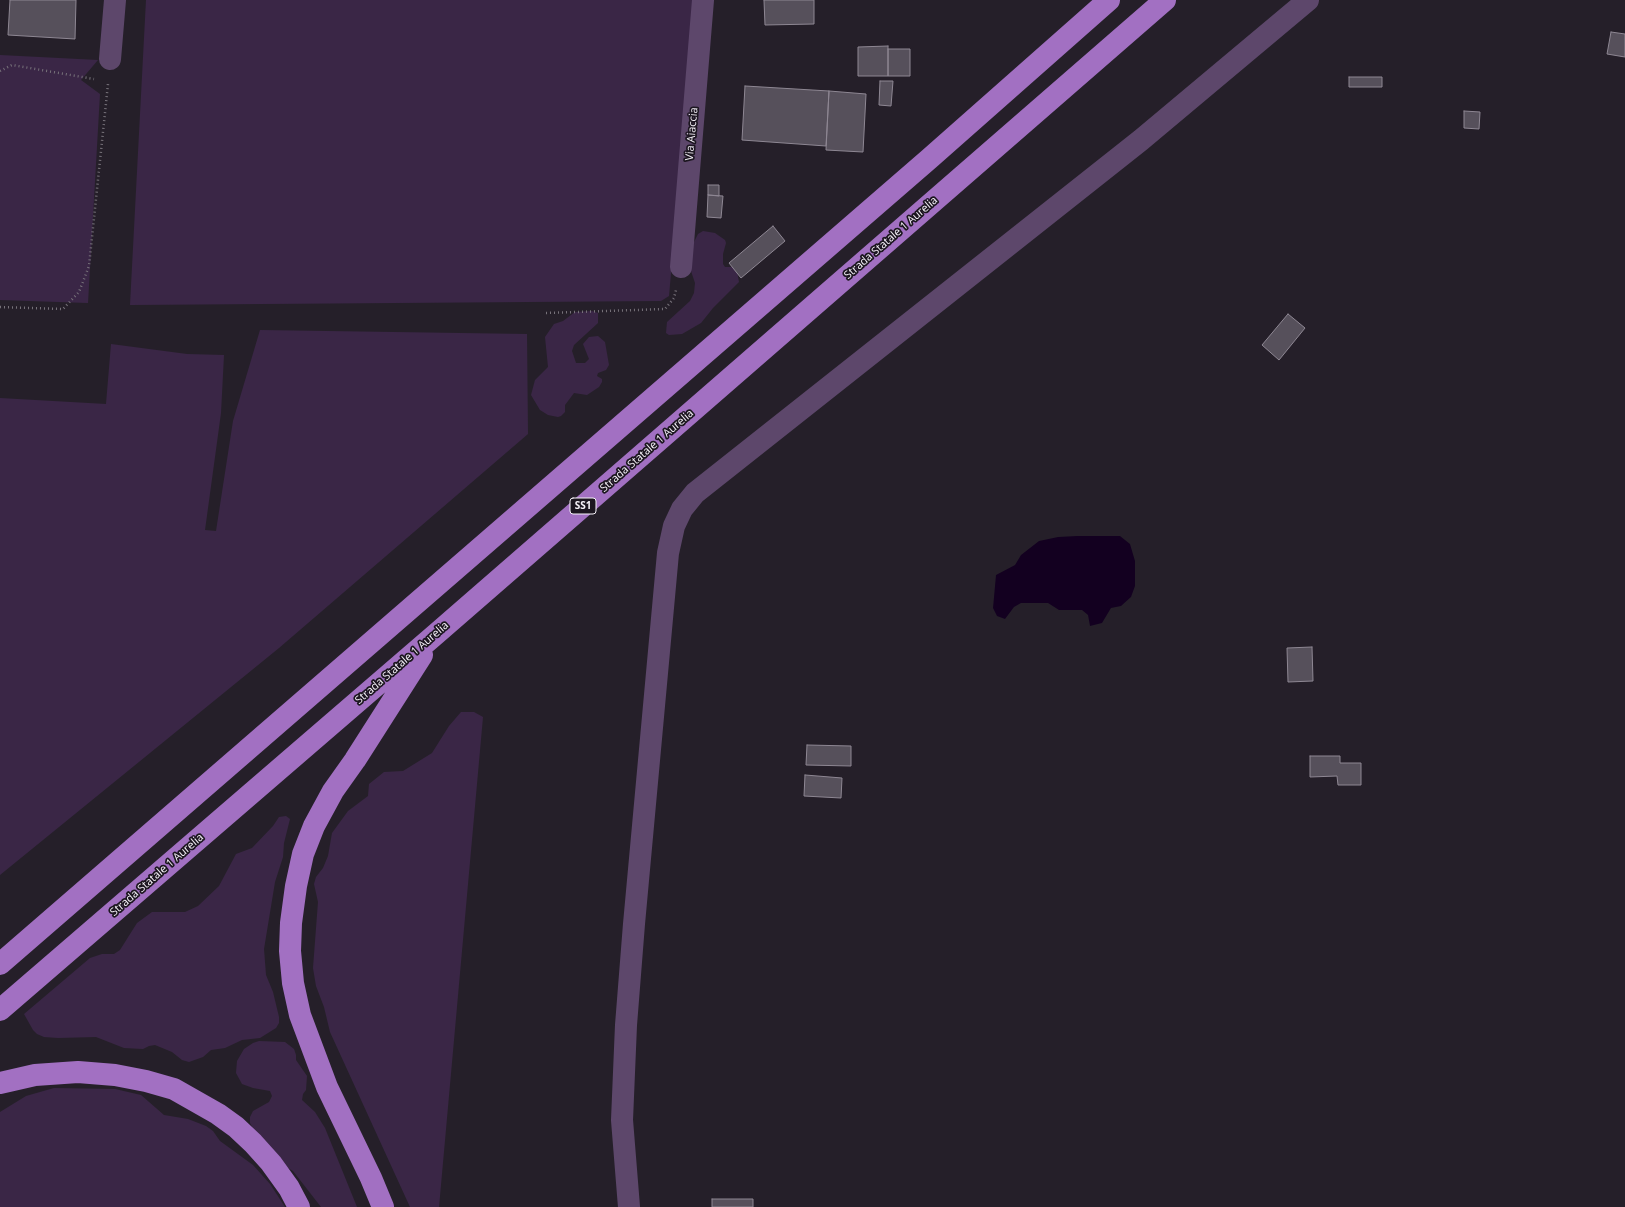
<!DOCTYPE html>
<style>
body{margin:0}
canvas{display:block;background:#251f29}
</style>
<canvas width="1625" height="1207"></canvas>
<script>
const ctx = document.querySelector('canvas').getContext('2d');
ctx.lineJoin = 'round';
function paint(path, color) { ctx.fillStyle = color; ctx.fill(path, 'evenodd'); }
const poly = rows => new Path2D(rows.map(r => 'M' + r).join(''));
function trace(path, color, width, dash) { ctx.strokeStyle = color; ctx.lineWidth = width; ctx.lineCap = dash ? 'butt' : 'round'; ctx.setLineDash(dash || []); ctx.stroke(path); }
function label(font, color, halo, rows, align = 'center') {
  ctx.font = font + ' "Open Sans",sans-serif'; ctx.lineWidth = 3.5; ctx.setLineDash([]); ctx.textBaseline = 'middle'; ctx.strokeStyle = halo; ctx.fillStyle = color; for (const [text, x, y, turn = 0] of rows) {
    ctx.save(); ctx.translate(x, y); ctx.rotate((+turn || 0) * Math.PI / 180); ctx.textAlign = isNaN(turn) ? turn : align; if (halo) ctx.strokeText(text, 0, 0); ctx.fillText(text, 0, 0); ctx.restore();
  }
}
paint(poly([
 [146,0,695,0,669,296,661,301,130,305],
 [0,55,98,60,81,80,100,94,88,303,0,300],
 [703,231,715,233,725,240,726,243,723,254,723,264,725,267,732,267,737,271,739,282,713,308,701,323,682,334,669,335,666,333,667,322,690,301,694,293,695,283,690,268,690,250,698,234],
 [592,311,598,313,598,323,574,345,572,351,576,363,585,363,589,359,583,344,589,337,598,336,605,342,609,365,606,370,598,373,597,376,602,379,602,382,599,387,587,395,574,393,565,405,565,412,561,416,558,417,548,415,540,410,531,395,535,380,548,367,545,337,554,324,563,321,575,312],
 [260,330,527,334,528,434,279,648,0,875,0,398,106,404,111,344,187,354,224,355,221,413,205,530,216,531,233,421],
 [461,712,474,712,483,717,439,1207,410,1207,330,1032,324,1007,316,986,313,968,318,902,314,884,316,877,323,868,328,856,332,833,348,811,368,796,369,784,384,772,403,771,432,753,449,726],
 [286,816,290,819,284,843,283,857,275,882,264,949,266,975,273,992,279,1017,279,1023,276,1028,260,1038,242,1040,225,1048,211,1050,203,1057,189,1062,182,1060,172,1052,155,1045,149,1046,143,1049,124,1048,96,1037,58,1038,44,1037,37,1034,33,1030,24,1014,90,958,102,954,114,954,120,950,137,923,152,912,185,912,198,906,219,886,236,854,252,848,273,826,279,817],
 [259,1041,285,1042,294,1049,296,1055,296,1060,307,1076,306,1090,303,1094,302,1100,315,1112,325,1128,357,1207,321,1207,293,1171,283,1165,256,1134,250,1123,250,1117,253,1111,269,1102,272,1096,270,1091,253,1088,242,1084,236,1073,237,1061,244,1049,253,1043],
 [54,1088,115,1089,141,1095,164,1115,188,1119,206,1126,213,1131,220,1141,253,1165,270,1184,285,1207,0,1207,0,1112,26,1096]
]), '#3a2646');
paint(poly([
 [1077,536,1120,536,1130,544,1135,561,1135,586,1131,597,1121,606,1111,608,1102,623,1090,626,1088,615,1082,610,1059,610,1048,603,1021,603,1014,607,1005,619,997,616,993,608,996,575,1015,565,1021,555,1039,541,1058,537]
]), '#130020');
const building = poly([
 [10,0,76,0,75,39,8,35,10,0],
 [764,0,814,0,814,24,765,25,764,0],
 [1611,32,1625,34,1625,57,1607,54,1611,32],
 [888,46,888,76,858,76,858,47,888,46],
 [888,49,910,49,910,76,888,76,888,49],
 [1349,77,1382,77,1382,87,1349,87,1349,77],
 [880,81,893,81,891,106,879,105,880,81],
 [745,86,829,91,826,146,742,140,745,86],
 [829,91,866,94,863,152,826,150,829,91],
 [1464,111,1480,112,1479,129,1464,128,1464,111],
 [708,185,719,185,719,196,708,195,708,185],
 [708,195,723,196,721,218,707,217,708,195],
 [773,226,785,241,741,278,729,263,773,226],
 [1288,314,1305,328,1279,360,1262,345,1288,314],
 [1312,647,1313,681,1288,682,1287,648,1312,647],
 [807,745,851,746,851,766,806,765,807,745],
 [1310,756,1340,756,1340,763,1361,763,1361,785,1338,785,1337,776,1310,777,1310,756],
 [805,775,842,778,841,798,804,796,805,775],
 [712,1199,753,1199,753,1207,712,1207,712,1199]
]);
paint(building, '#56505b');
trace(building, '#8e8793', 1);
trace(poly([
 [0,71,12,65,94,79],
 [0,307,63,309,79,292,89,266,108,84],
 [546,313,665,309,674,298,676,290]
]), '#77727a', 2.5, [1, 3]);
trace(poly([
 [110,59,115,0],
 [681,267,703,0],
 [629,1207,622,1120,626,1025,634,924,668,553,674,526,682,509,695,493,1141,140,1308,0]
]), '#5d476b', 22);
trace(poly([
 [0,964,929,159,1109,0],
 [0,1010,436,634,1165,0],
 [0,1083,35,1075,78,1072,115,1075,146,1081,174,1089,218,1114,236,1127,253,1143,271,1163,289,1188,299,1207],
 [383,1207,371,1178,327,1087,300,1015,293,983,290,951,291,923,296,886,303,854,314,826,333,791,355,760,422,655]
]), '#a270c2', 22);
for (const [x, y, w] of [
 [583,506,26]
]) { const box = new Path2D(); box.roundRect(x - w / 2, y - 8, w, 16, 3); ctx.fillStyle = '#1c1620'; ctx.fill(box); trace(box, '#f6f2f9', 1); }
label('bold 10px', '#f6f2f9', null, [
 ["SS1",583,506]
]);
label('11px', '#f6f2f9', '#1c1620', [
 ["Via Aiaccia",692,134,-85],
 ["Strada Statale 1 Aurelia",891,238,-41],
 ["Strada Statale 1 Aurelia",647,451,-41],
 ["Strada Statale 1 Aurelia",402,663,-41],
 ["Strada Statale 1 Aurelia",157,875,-41]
]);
</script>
